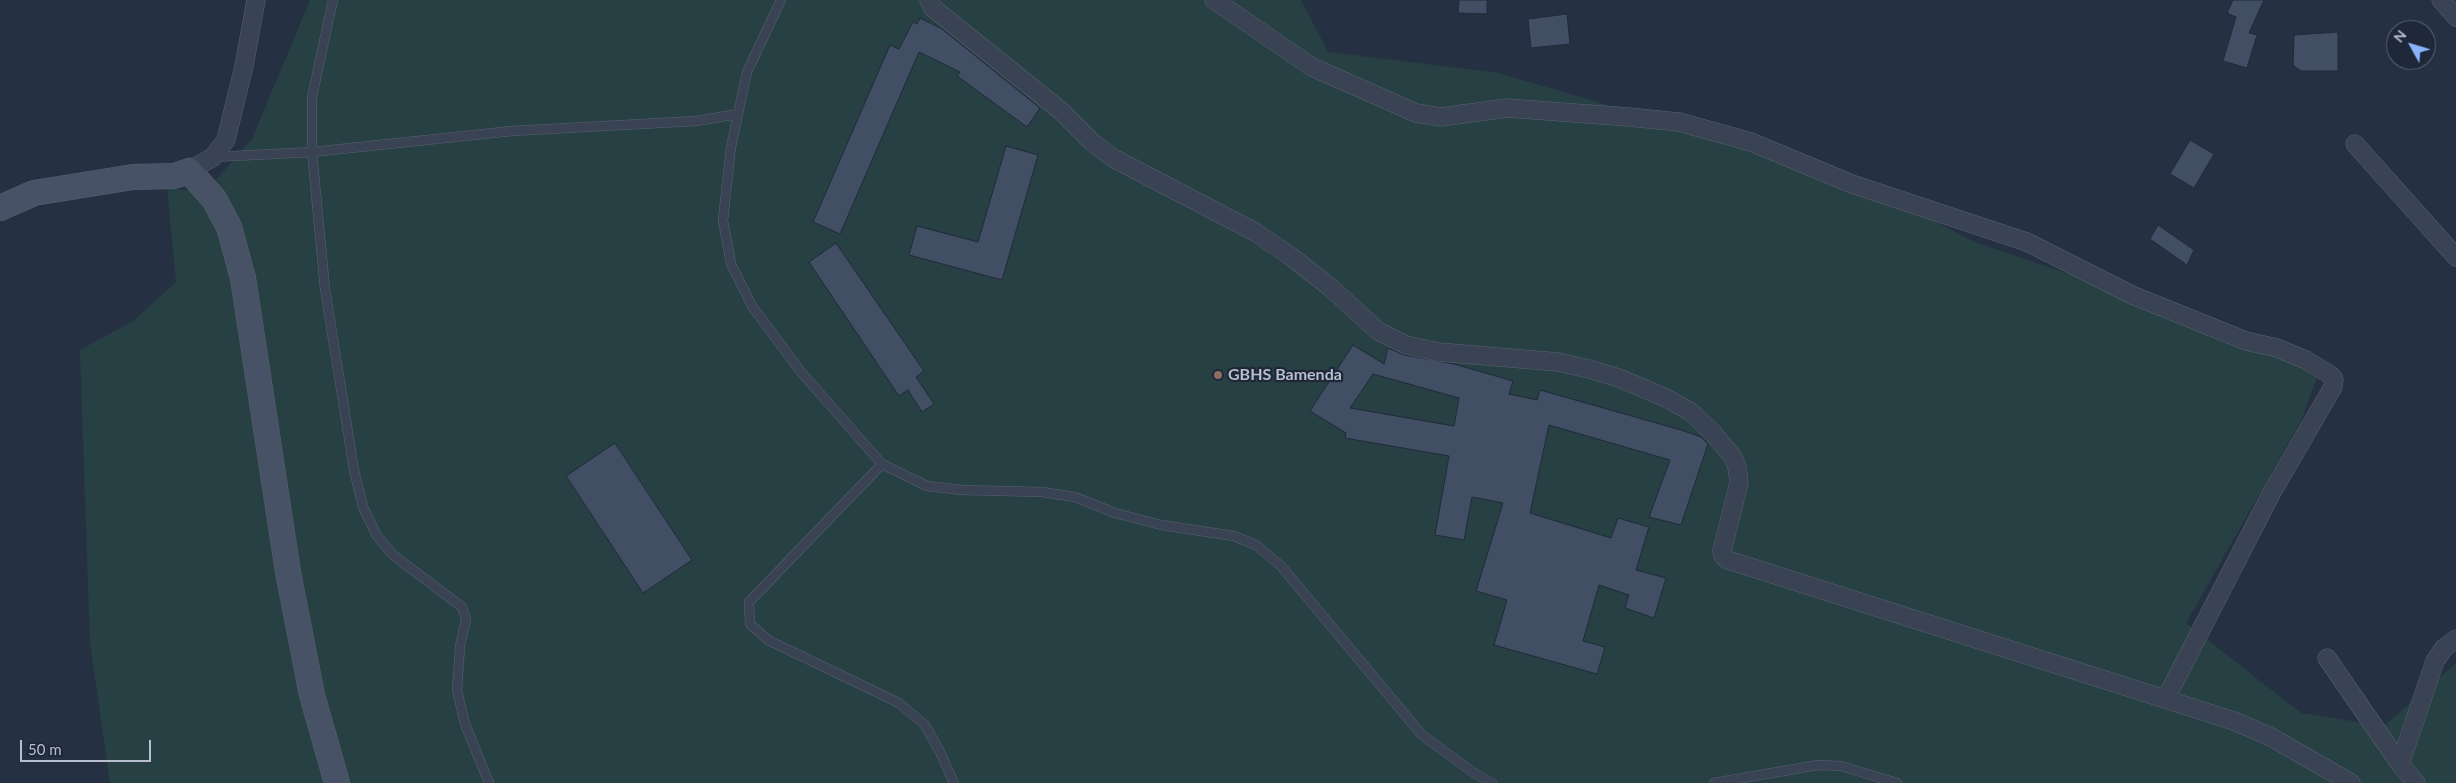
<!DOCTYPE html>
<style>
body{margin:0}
#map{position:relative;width:2456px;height:783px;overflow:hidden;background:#253143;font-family:Lato,sans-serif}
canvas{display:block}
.north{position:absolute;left:2386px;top:20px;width:50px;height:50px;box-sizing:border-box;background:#1e2838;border:1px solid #5b6474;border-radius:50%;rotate:309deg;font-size:14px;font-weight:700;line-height:20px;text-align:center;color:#b7becd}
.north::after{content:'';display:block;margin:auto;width:18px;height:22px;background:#8bb3fd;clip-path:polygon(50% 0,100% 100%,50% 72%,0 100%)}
.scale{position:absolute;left:20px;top:740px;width:131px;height:22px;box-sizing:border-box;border:2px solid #b7becd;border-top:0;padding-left:6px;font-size:15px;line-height:18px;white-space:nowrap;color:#b7becd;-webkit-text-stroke:4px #1e2838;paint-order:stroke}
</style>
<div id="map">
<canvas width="2456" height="783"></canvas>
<div class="north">N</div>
<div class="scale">50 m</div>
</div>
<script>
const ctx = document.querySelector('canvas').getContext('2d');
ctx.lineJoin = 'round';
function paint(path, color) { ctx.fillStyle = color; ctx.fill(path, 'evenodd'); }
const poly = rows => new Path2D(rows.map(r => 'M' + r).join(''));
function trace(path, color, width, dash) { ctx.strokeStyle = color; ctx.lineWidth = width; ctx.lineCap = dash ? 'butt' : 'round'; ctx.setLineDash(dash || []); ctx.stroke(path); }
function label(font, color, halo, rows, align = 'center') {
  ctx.font = font + ' Lato,sans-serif'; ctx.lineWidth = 4.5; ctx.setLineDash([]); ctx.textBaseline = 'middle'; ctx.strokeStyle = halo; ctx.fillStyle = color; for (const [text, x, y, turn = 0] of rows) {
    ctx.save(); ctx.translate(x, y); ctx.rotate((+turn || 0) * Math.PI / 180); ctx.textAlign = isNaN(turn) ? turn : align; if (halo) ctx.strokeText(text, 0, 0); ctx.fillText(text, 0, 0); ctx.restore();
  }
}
paint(poly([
 [310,0,1301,0,1328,52,1499,73,1844,175,1975,242,2323,361,2301,421,2186,623,2301,713,2384,726,2456,663,2456,783,110,783,90,643,80,350,133,321,176,282,167,188,205,192,252,139]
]), '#274044');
const building = poly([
 [1459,0,1487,0,1487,14,1458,13,1459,0],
 [2233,0,2264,0,2249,33,2257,35,2247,68,2223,61,2236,17,2227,13,2233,0],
 [1567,14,1570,44,1531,48,1528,19,1567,14],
 [920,18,942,29,1040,108,1027,127,957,76,960,72,919,52,840,234,813,222,890,45,899,49,913,22,917,24,920,18],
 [2338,32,2338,71,2301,71,2293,65,2294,35,2338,32],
 [2190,140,2214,154,2194,188,2170,174,2190,140],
 [1006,146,1038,155,1002,280,909,255,917,226,978,242,1006,146],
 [2158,225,2194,250,2187,265,2150,239,2158,225],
 [836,243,924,371,916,377,934,404,922,412,908,390,899,396,809,262,836,243],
 [1353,345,1384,364,1388,348,1404,355,1454,364,1513,381,1509,394,1537,400,1540,390,1681,430,1701,437,1708,444,1681,525,1649,517,1670,460,1549,425,1530,513,1611,538,1618,518,1649,527,1636,570,1666,578,1654,618,1625,608,1629,595,1599,585,1583,641,1605,647,1597,674,1494,645,1507,600,1476,591,1503,503,1472,497,1464,540,1435,535,1449,456,1345,438,1346,433,1310,411,1353,345],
 [1373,374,1459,398,1454,426,1350,408,1373,374],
 [615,443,692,560,643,593,566,476,615,443]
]);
paint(building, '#424e63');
trace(building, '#202a3a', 1);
const lane = poly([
 [333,0,312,97,312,152,325,289,354,470,363,507,377,536,393,555,462,607,466,619,460,646,457,690,465,724,489,783],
 [781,0,747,72,731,147,723,220,731,264,752,306,801,372,882,464,927,486,962,490,1042,492,1075,497,1115,513,1161,525,1234,536,1256,545,1281,566,1422,735,1474,773,1492,783],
 [214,157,312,152,512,131,696,121,738,114],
 [882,464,749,602,750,624,768,640,899,703,925,725,940,752,954,783],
 [1714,783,1818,765,1841,766,1897,783]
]);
const street = poly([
 [929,0,933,8,1061,111,1092,142,1113,158,1255,232,1289,255,1331,288,1378,331,1406,345,1438,352,1558,362,1589,369,1619,378,1666,398,1691,412,1713,433,1733,457,1737,467,1739,483,1722,551,1723,556,1728,560,2234,721,2271,737,2351,783],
 [1214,0,1312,67,1416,113,1441,117,1507,108,1629,117,1679,122,1751,142,1852,184,2027,242,2132,295,2246,341,2277,348,2306,360,2329,374,2334,379,2333,387,2272,492,2166,698],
 [2441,0,2456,17],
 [2355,144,2456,257],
 [189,171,213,157,226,140,244,66,256,0],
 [2327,658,2400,764,2416,783],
 [2400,764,2435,661,2444,648,2456,639]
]);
const secondary = poly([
 [0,208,34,193,133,177,174,176,189,171,214,199,229,227,243,278,288,572,312,695,337,783]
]);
trace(lane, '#586170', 10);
trace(street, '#586170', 19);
trace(secondary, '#586170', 26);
trace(lane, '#3a4353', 9);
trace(street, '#3a4353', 18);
trace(secondary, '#475266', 25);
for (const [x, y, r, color] of [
 [1218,375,5,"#8d6e63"]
]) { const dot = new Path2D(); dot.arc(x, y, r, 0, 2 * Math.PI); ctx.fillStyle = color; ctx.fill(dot); trace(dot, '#1e2838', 2); }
label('bold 16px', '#b7becd', '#1e2838', [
 ["GBHS Bamenda",1228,375]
], 'left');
</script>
